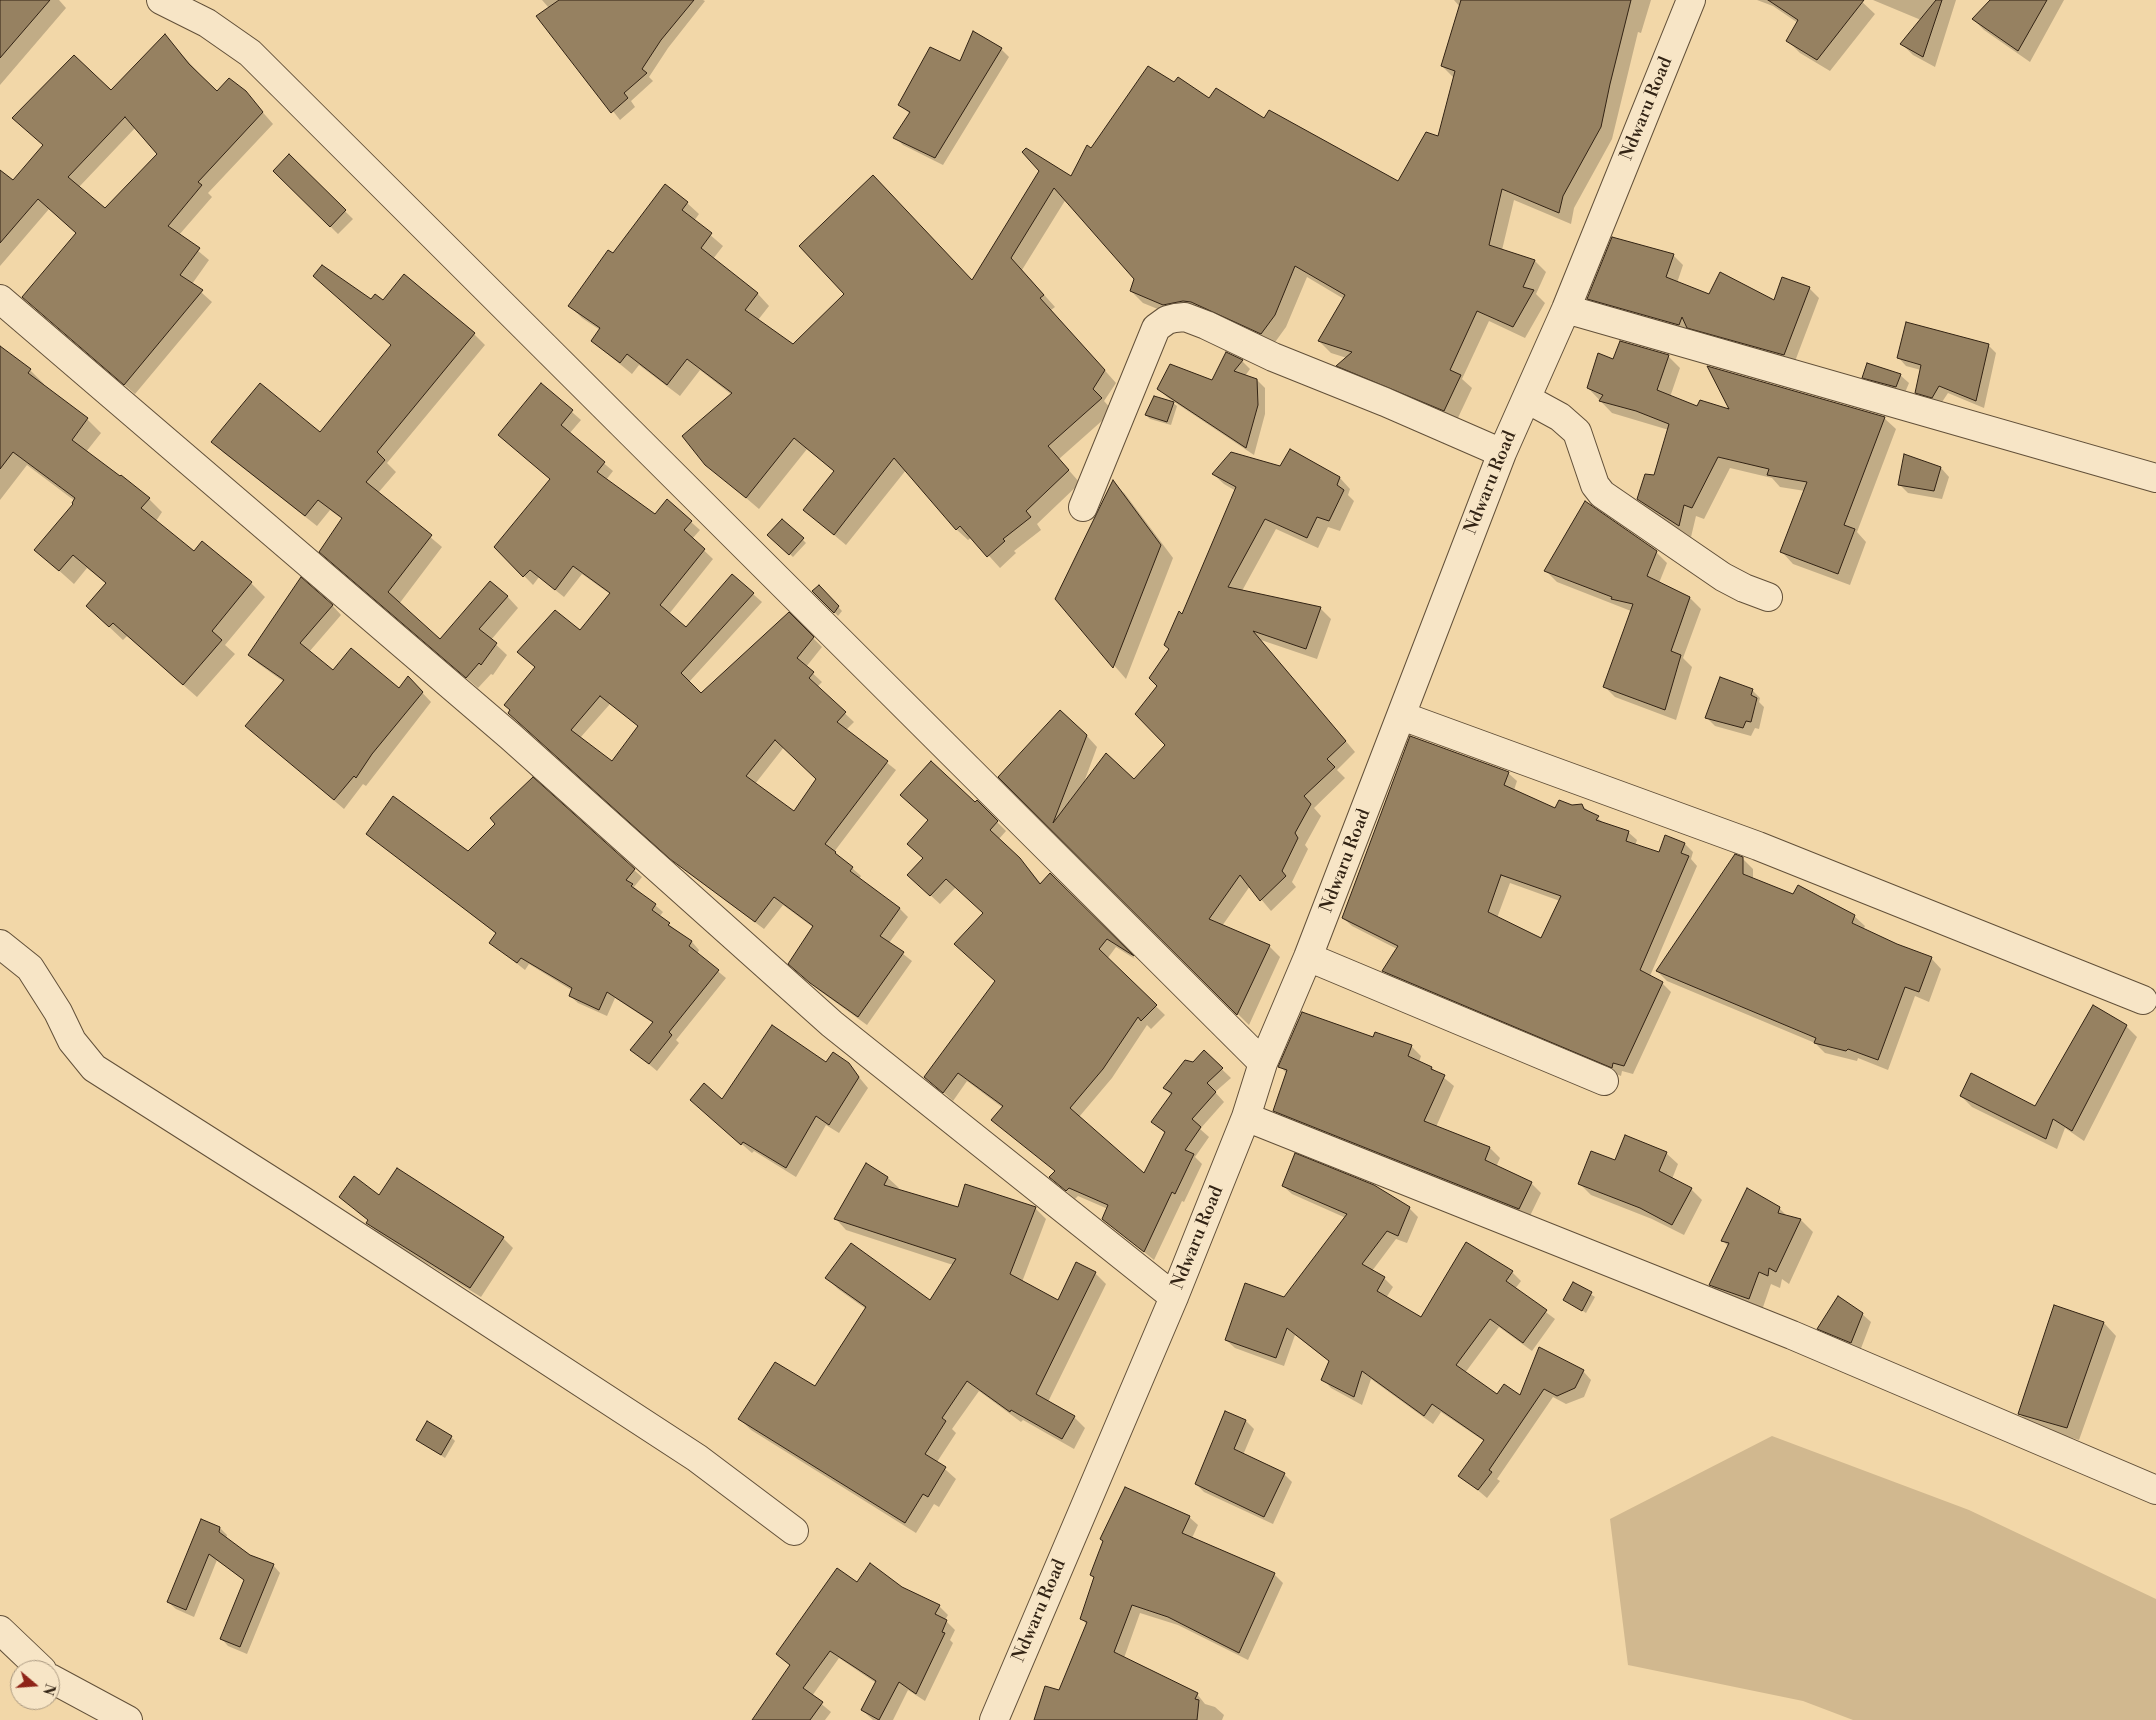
<!DOCTYPE html>
<style>
body{margin:0}
#map{position:relative;width:2156px;height:1720px;overflow:hidden;background:#f2d7a8;font-family:"Libre Bodoni",serif}
canvas{display:block}
.north{position:absolute;left:10px;top:1660px;width:50px;height:50px;box-sizing:border-box;background:#f7e5c6;border:1px solid #a8977f;border-radius:50%;rotate:108deg;font-size:14px;font-weight:700;line-height:20px;text-align:center;color:#322314}
.north::after{content:'';display:block;margin:auto;width:18px;height:22px;background:#8f2418;clip-path:polygon(50% 0,100% 100%,50% 72%,0 100%)}
</style>
<div id="map">
<canvas width="2156" height="1720"></canvas>
<div class="north">N</div>
</div>
<script>
const ctx = document.querySelector('canvas').getContext('2d');
ctx.lineJoin = 'round';
function paint(path, color) { ctx.fillStyle = color; ctx.fill(path, 'evenodd'); }
const poly = rows => new Path2D(rows.map(r => 'M' + r).join(''));
function trace(path, color, width, dash) { ctx.strokeStyle = color; ctx.lineWidth = width; ctx.lineCap = dash ? 'butt' : 'round'; ctx.setLineDash(dash || []); ctx.stroke(path); }
function label(font, color, halo, rows, align = 'center') {
  ctx.font = font + ' "Libre Bodoni",serif'; ctx.lineWidth = 4; ctx.setLineDash([]); ctx.textBaseline = 'middle'; ctx.strokeStyle = halo; ctx.fillStyle = color; for (const [text, x, y, turn = 0] of rows) {
    ctx.save(); ctx.translate(x, y); ctx.rotate((+turn || 0) * Math.PI / 180); ctx.textAlign = isNaN(turn) ? turn : align; if (halo) ctx.strokeText(text, 0, 0); ctx.fillText(text, 0, 0); ctx.restore();
  }
}
paint(poly([
 [1772,1436,1969,1510,2156,1599,2156,1720,1853,1720,1803,1701,1628,1665,1610,1519]
]), '#d1b88f');
paint(poly([
 [0,0,59,0,66,8,0,85],
 [542,0,703,0,705,1,668,48,649,77,653,81,631,101,635,107,620,120,538,16,549,8],
 [1454,0,1651,0,1641,33,1638,32,1612,139,1574,208,1571,224,1514,200,1502,250,1535,261,1546,272,1536,294,1545,303,1525,338,1489,321,1462,379,1472,388,1456,422,1349,377,1338,366,1347,358,1331,353,1319,341,1344,299,1307,277,1286,327,1273,345,1175,316,1143,303,1131,291,1135,278,1066,199,1022,270,1055,307,1051,310,1116,383,1104,401,1113,411,1059,459,1080,483,1037,524,1041,530,1014,551,1016,553,1000,568,972,537,968,540,956,529,906,470,846,545,804,510,835,472,807,449,759,509,706,464,732,395,700,370,680,396,639,365,632,374,592,341,600,330,582,318,570,306,614,255,687,203,699,214,694,221,723,246,713,259,758,294,769,306,758,320,793,346,973,281,1040,171,1072,178,1091,150,1174,84,1210,100,1264,120,1399,182,1438,138,1454,78,1442,66,1460,7],
 [1757,0,1860,0,1875,14,1830,71,1800,53,1787,40,1798,23,1773,6],
 [1873,0,1956,0,1935,67,1913,55,1902,44,1921,20],
 [1992,0,2064,0,2030,62,1984,30,1973,19],
 [973,33,1001,49,1009,57,943,165,903,145,895,137,910,114,900,105,960,62],
 [165,36,217,93,245,92,273,124,208,193,212,197,179,235,209,260,192,284,212,302,135,394,23,297,77,234,49,209,0,266,0,172,14,182,44,145,14,118,112,91],
 [136,127,159,154,105,210,79,187],
 [289,156,353,219,338,234,274,171],
 [1673,255,1683,265,1677,283,1709,296,1774,302,1809,288,1819,298,1794,364,1699,337,1691,329,1689,334,1598,308,1588,298],
 [314,276,371,300,383,302,474,334,485,345,387,463,396,472,378,493,442,547,399,604,440,641,507,596,518,608,491,640,507,655,493,675,491,674,478,688,331,563,342,519,330,510,317,526,224,453,213,442,320,434,392,345],
 [1988,345,1996,353,1984,408,1948,393,1940,405,1925,401,1917,392,1921,370,1906,366,1898,357],
 [0,347,30,370,44,384,43,385,87,419,101,433,86,452,149,499,162,512,156,521,194,553,251,583,265,597,225,645,235,654,197,697,127,636,123,640,87,606,107,584,87,568,74,584,36,550,75,504,75,501,27,465,0,500],
 [1668,356,1680,368,1670,397,1698,407,1732,411,1884,418,1896,429,1857,532,1866,542,1850,585,1793,564,1782,552,1805,491,1780,487,1772,478,1730,468,1704,519,1696,516,1691,537,1650,511,1638,499,1655,476,1669,430,1612,413,1588,388,1614,360],
 [1242,361,1250,369,1245,376,1257,380,1265,388,1265,414,1254,455,1167,397,1159,389,1212,382],
 [1900,375,1909,383,1904,395,1872,385,1864,377],
 [541,385,581,420,569,434,613,471,606,480,655,516,691,522,700,530,692,539,713,559,669,614,686,628,753,594,762,602,689,682,701,695,789,614,822,647,806,667,822,682,817,687,854,722,846,730,896,770,834,852,861,876,859,879,900,909,908,917,889,943,912,961,867,1025,820,991,798,972,814,928,783,905,764,929,681,867,518,722,536,668,519,652,580,632,610,594,582,574,564,597,539,577,533,585,496,547,551,480,500,435],
 [610,704,639,727,613,763,580,738],
 [784,747,818,779,794,813,755,784],
 [1173,403,1177,406,1171,425,1150,419,1146,415],
 [1290,451,1340,478,1350,489,1348,495,1354,501,1340,531,1328,527,1318,548,1276,529,1242,591,1320,608,1331,619,1317,659,1261,640,1355,752,1337,770,1345,778,1314,808,1321,816,1305,845,1308,849,1292,882,1296,887,1271,911,1250,886,1222,926,1269,946,1280,957,1249,1025,1000,777,1087,736,1097,747,1083,785,1135,781,1166,745,1158,686,1182,616,1236,491,1224,484,1213,474,1281,467],
 [1905,456,1941,468,1949,477,1942,499,1908,493,1900,485],
 [1113,482,1125,494,1173,558,1126,679,1056,599],
 [783,520,806,543,793,557,769,535],
 [1656,552,1667,563,1659,583,1690,598,1701,609,1683,658,1692,667,1676,720,1615,697,1604,686,1631,611,1557,582,1546,571],
 [819,587,842,611,838,616,814,591],
 [332,605,341,615,309,652,333,672,399,689,417,687,431,702,366,786,363,784,344,809,247,726,284,682,259,664,249,655],
 [1752,690,1760,698,1759,702,1764,707,1759,729,1755,728,1751,736,1715,726,1707,718],
 [1508,773,1517,781,1514,790,1556,810,1581,805,1605,824,1628,832,1637,840,1635,846,1660,853,1685,844,1693,852,1691,859,1697,866,1650,976,1662,983,1671,992,1633,1074,1622,1071,1621,1076,1392,980,1384,971,1397,949,1352,926,1343,918],
 [1510,883,1560,901,1542,940,1497,918],
 [977,802,1006,831,998,840,1029,869,1041,884,1050,874,1135,959,1116,947,1107,959,1165,1015,1151,1029,1147,1025,1112,1078,1079,1117,1145,1175,1166,1134,1153,1122,1171,1095,1165,1088,1204,1052,1231,1078,1215,1092,1224,1102,1200,1129,1209,1137,1195,1157,1202,1164,1184,1202,1182,1201,1154,1260,1103,1219,1108,1209,1078,1196,1075,1199,1051,1177,1056,1172,1003,1108,967,1081,953,1101,926,1077,996,981,984,913,956,887,940,904,918,884,924,859,908,844],
 [367,834,468,853,634,870,642,877,634,887,663,912,659,917,692,942,699,950,697,954,726,978,676,1040,679,1043,657,1071,632,1050,653,1023,615,998,607,1016,578,1003,570,996,573,991,529,964,525,970,491,943,497,934],
 [1742,858,1753,869,1753,879,1854,916,1865,926,1863,930,1896,946,1931,958,1941,969,1929,1002,1915,996,1888,1070,1858,1058,1857,1061,1825,1053,1815,1043,1667,981,1657,971],
 [2126,1026,2137,1037,2084,1141,2065,1128,2057,1149,1972,1107,1961,1096,2035,1108],
 [1374,1039,1411,1046,1421,1056,1419,1062,1432,1068,1454,1086,1436,1127,1490,1148,1500,1158,1496,1167,1531,1183,1541,1193,1529,1218,1284,1120,1274,1110,1287,1074,1280,1066],
 [826,1064,848,1064,868,1088,839,1133,826,1125,796,1177,754,1151,752,1153,691,1100,722,1101],
 [1666,1153,1678,1164,1672,1179,1691,1189,1702,1200,1684,1235,1652,1219,1591,1195,1580,1184,1616,1162],
 [866,1165,888,1178,899,1188,898,1190,959,1208,1035,1208,1046,1219,1022,1282,1058,1301,1095,1273,1106,1284,1048,1402,1074,1417,1085,1428,1074,1449,1023,1420,1021,1422,979,1391,952,1429,956,1433,937,1462,956,1479,939,1507,934,1504,916,1533,751,1430,740,1419,815,1388,866,1309,838,1289,827,1278,930,1302,953,1265,846,1230,836,1219],
 [1283,1186,1409,1208,1418,1217,1407,1243,1396,1239,1372,1271,1384,1278,1393,1287,1386,1298,1421,1318,1467,1244,1512,1272,1521,1281,1515,1289,1555,1319,1532,1351,1499,1327,1465,1373,1498,1396,1520,1397,1583,1371,1591,1380,1584,1397,1566,1404,1553,1397,1497,1479,1500,1481,1487,1498,1460,1475,1484,1441,1441,1412,1433,1424,1371,1379,1362,1405,1331,1388,1323,1379,1330,1362,1295,1335,1284,1366,1235,1348,1226,1340,1284,1298,1346,1218,1292,1194],
 [341,1197,380,1197,503,1238,513,1248,481,1297,378,1233,368,1223,369,1221],
 [1779,1208,1788,1217,1801,1220,1813,1232,1789,1284,1782,1279,1780,1288,1771,1284,1762,1310,1723,1297,1710,1284,1729,1247,1723,1241],
 [1573,1283,1595,1297,1586,1313,1565,1299],
 [1862,1314,1871,1322,1860,1351,1826,1336,1818,1328],
 [2104,1323,2116,1336,2079,1440,2032,1426,2019,1413],
 [1246,1421,1254,1429,1243,1455,1284,1474,1292,1482,1273,1524,1204,1492,1196,1484],
 [451,1437,455,1441,445,1458,417,1440],
 [1189,1517,1198,1525,1192,1538,1274,1574,1283,1583,1248,1660,1178,1625,1140,1613,1124,1658,1197,1694,1205,1704,1215,1707,1224,1715,1222,1720,1061,1720,1060,1692,1087,1625,1082,1619,1095,1579,1091,1575],
 [220,1528,227,1535,226,1539,250,1556,273,1565,280,1573,247,1654,228,1646,221,1638,245,1581,217,1560,194,1617,176,1609,168,1602],
 [857,1584,902,1588,939,1606,948,1615,945,1620,955,1630,950,1640,953,1643,925,1701,908,1690,893,1720,873,1720,862,1710,876,1683,839,1658,812,1696,831,1712,825,1720,753,1720,790,1666,777,1654]
]), '#0003');
const building = poly([
 [0,0,50,0,0,58,0,0],
 [559,0,694,0,661,40,642,69,647,73,624,93,628,98,611,113,536,16,559,0],
 [1461,0,1631,0,1610,84,1601,127,1563,196,1559,213,1502,189,1489,245,1535,260,1523,287,1534,290,1513,327,1477,311,1450,370,1461,375,1444,411,1336,366,1352,352,1318,341,1345,295,1295,266,1275,315,1261,334,1191,302,1183,301,1163,305,1130,291,1134,279,1054,188,1011,258,1044,295,1040,298,1105,370,1093,389,1102,398,1048,446,1069,470,1026,511,1031,517,1003,539,1005,541,987,557,960,526,956,530,894,458,834,535,803,510,834,471,794,438,746,498,705,465,682,436,732,393,687,359,667,385,627,354,620,363,591,341,600,328,568,306,608,250,613,253,665,184,688,202,682,210,712,233,701,248,758,293,745,310,793,344,844,294,799,246,873,175,972,280,1039,171,1022,152,1026,148,1071,176,1087,145,1091,148,1148,66,1174,82,1178,77,1209,98,1216,88,1264,118,1269,110,1398,181,1426,132,1438,136,1455,71,1441,66,1461,0],
 [1768,0,1864,0,1817,60,1786,41,1798,20,1768,0],
 [1936,0,1942,0,1923,57,1900,44,1936,0],
 [1990,0,2047,0,2018,51,1972,19,1990,0],
 [973,31,1002,48,935,158,893,138,910,112,898,105,930,47,960,61,973,31],
 [165,34,189,64,217,91,229,78,246,91,263,112,198,182,202,185,168,226,200,248,180,275,203,290,124,385,22,297,76,233,38,199,0,243,0,170,13,180,43,145,12,118,74,55,111,90,165,34],
 [125,117,157,154,105,208,68,177,125,117],
 [289,154,346,210,330,227,273,171,289,154],
 [1612,237,1674,254,1666,277,1709,294,1720,272,1774,300,1782,277,1810,287,1784,355,1687,328,1682,317,1679,325,1587,299,1612,237],
 [322,265,371,299,375,294,383,300,404,274,475,333,377,452,385,460,366,482,432,535,388,592,440,639,490,581,508,596,479,629,497,643,481,665,479,663,466,678,319,552,342,518,318,500,305,516,211,442,260,383,320,432,391,345,313,276,322,265],
 [1906,322,1989,344,1976,401,1939,386,1932,398,1915,393,1921,365,1897,358,1906,322],
 [1620,341,1669,355,1657,390,1697,406,1700,400,1729,409,1707,366,1885,417,1844,525,1855,529,1838,574,1780,552,1807,482,1767,475,1769,469,1718,457,1692,508,1684,505,1679,526,1637,499,1645,474,1654,475,1669,424,1636,411,1599,401,1603,395,1587,388,1598,353,1613,359,1620,341],
 [0,346,31,369,28,373,88,418,72,440,120,476,121,475,150,498,141,508,194,551,202,541,252,582,212,631,222,640,183,685,113,623,109,627,86,606,106,583,73,555,59,571,34,550,73,504,72,503,75,498,13,452,0,469,0,346],
 [1226,352,1243,360,1234,371,1257,379,1258,405,1246,448,1157,389,1170,364,1212,380,1226,352],
 [1867,363,1901,374,1896,387,1862,378,1867,363],
 [541,383,573,410,561,425,605,462,597,472,655,514,667,499,692,521,684,530,705,549,660,605,686,627,732,574,754,593,681,673,701,693,789,612,814,637,797,658,814,672,809,678,846,712,837,722,888,761,825,844,836,852,835,853,853,867,850,871,900,908,880,936,904,952,858,1017,810,983,788,964,813,926,774,897,755,922,670,859,508,713,510,710,504,705,535,667,517,652,555,610,580,630,610,593,573,566,555,590,530,570,523,577,494,547,550,479,498,435,541,383],
 [600,696,638,726,612,761,571,730,600,696],
 [775,740,816,779,794,811,746,776,775,740],
 [1154,396,1174,402,1167,422,1145,415,1154,396],
 [1290,449,1340,477,1337,485,1344,490,1329,521,1317,517,1307,538,1265,519,1228,587,1321,607,1306,649,1253,631,1346,741,1327,759,1335,767,1304,796,1311,804,1295,833,1298,838,1282,871,1286,876,1260,901,1240,875,1209,919,1270,945,1237,1015,998,777,1060,710,1087,735,1053,823,1106,753,1134,779,1165,745,1135,714,1157,686,1149,678,1169,649,1164,645,1179,611,1182,614,1236,487,1212,474,1231,452,1280,466,1290,449],
 [1904,454,1941,467,1934,491,1898,485,1904,454],
 [1113,480,1161,545,1113,668,1055,599,1113,480],
 [1585,501,1657,551,1647,576,1690,597,1671,651,1681,655,1665,710,1603,687,1633,604,1611,599,1612,597,1544,571,1585,501],
 [782,519,804,538,789,555,767,535,782,519],
 [301,577,333,605,300,643,333,670,351,648,399,688,408,676,423,692,372,754,356,778,354,776,334,800,245,726,284,680,248,655,301,577],
 [819,585,839,606,834,613,812,591,819,585],
 [1720,677,1753,689,1751,695,1757,698,1751,722,1746,721,1743,728,1705,718,1720,677],
 [1410,736,1509,772,1504,785,1555,808,1559,800,1572,805,1582,804,1584,809,1599,816,1596,820,1629,831,1626,841,1659,852,1665,835,1685,843,1681,853,1689,856,1640,970,1663,982,1624,1066,1613,1063,1612,1068,1382,971,1398,946,1342,918,1410,736],
 [1501,875,1561,896,1541,938,1488,912,1501,875],
 [931,761,975,802,977,800,998,821,990,830,1020,858,1040,884,1050,873,1134,956,1107,939,1099,949,1157,1005,1141,1021,1138,1017,1103,1069,1070,1108,1144,1173,1165,1132,1151,1122,1172,1093,1163,1088,1185,1060,1193,1062,1204,1050,1223,1068,1207,1083,1216,1092,1192,1119,1201,1127,1185,1150,1194,1154,1175,1194,1172,1192,1144,1252,1102,1219,1108,1205,1069,1188,1066,1191,1049,1177,1055,1171,991,1120,1003,1106,958,1073,943,1093,924,1077,995,981,954,944,983,913,946,879,930,896,907,875,923,858,907,844,928,820,900,795,931,761],
 [533,777,635,869,626,880,633,884,631,886,656,904,652,910,670,923,668,925,692,941,689,946,719,970,669,1032,672,1035,649,1064,630,1050,653,1022,607,992,599,1010,569,996,572,988,521,958,517,963,489,943,496,933,366,834,393,796,468,851,495,824,490,818,533,777],
 [1735,854,1743,857,1743,874,1793,894,1798,885,1855,915,1852,923,1897,944,1932,957,1919,992,1905,987,1878,1060,1848,1049,1846,1051,1814,1043,1816,1038,1656,971,1735,854],
 [2093,1005,2127,1025,2072,1131,2053,1119,2046,1139,1960,1096,1971,1073,2035,1106,2093,1005],
 [1302,1012,1373,1037,1375,1032,1412,1045,1408,1056,1432,1067,1431,1069,1445,1075,1424,1121,1490,1147,1485,1160,1532,1182,1519,1209,1273,1111,1287,1070,1278,1067,1302,1012],
 [772,1025,826,1062,833,1052,849,1063,859,1077,829,1125,816,1116,786,1168,743,1142,741,1145,690,1100,704,1083,722,1099,772,1025],
 [1625,1135,1667,1152,1659,1171,1692,1188,1672,1225,1640,1208,1578,1184,1591,1151,1615,1160,1625,1135],
 [1295,1153,1374,1185,1410,1207,1398,1236,1387,1231,1362,1264,1385,1277,1377,1291,1421,1317,1466,1242,1513,1271,1506,1281,1547,1310,1523,1343,1490,1319,1456,1365,1497,1394,1504,1384,1520,1395,1539,1347,1584,1370,1575,1388,1557,1396,1544,1389,1489,1470,1492,1472,1478,1490,1458,1476,1484,1440,1432,1404,1424,1416,1362,1371,1354,1397,1321,1380,1329,1361,1287,1328,1276,1358,1225,1340,1245,1283,1284,1297,1347,1214,1282,1186,1295,1153],
 [866,1163,888,1177,884,1185,958,1207,965,1184,1036,1207,1010,1274,1058,1300,1076,1262,1096,1272,1036,1394,1075,1416,1062,1439,1011,1410,1010,1412,967,1381,942,1418,946,1421,925,1454,946,1467,928,1497,923,1494,905,1523,738,1419,775,1362,815,1386,866,1307,825,1278,851,1243,930,1300,956,1259,834,1219,866,1163],
 [397,1168,504,1237,470,1288,366,1223,368,1220,339,1197,354,1176,379,1195,397,1168],
 [1747,1188,1780,1207,1778,1213,1801,1219,1776,1272,1769,1268,1768,1276,1759,1272,1749,1299,1709,1285,1729,1243,1721,1241,1747,1188],
 [1573,1282,1592,1292,1582,1311,1563,1300,1573,1282],
 [1838,1296,1863,1313,1851,1343,1817,1329,1838,1296],
 [2054,1305,2104,1322,2067,1428,2018,1414,2054,1305],
 [1225,1411,1246,1420,1234,1449,1285,1473,1264,1517,1195,1484,1225,1411],
 [427,1421,452,1436,441,1455,416,1440,427,1421],
 [1125,1487,1190,1516,1182,1533,1275,1573,1239,1653,1168,1617,1132,1605,1114,1652,1198,1693,1195,1699,1199,1700,1197,1720,1034,1720,1045,1686,1059,1690,1087,1622,1080,1619,1094,1577,1090,1575,1103,1541,1100,1539,1125,1487],
 [201,1519,220,1527,219,1532,250,1555,274,1564,240,1647,220,1639,244,1580,209,1554,186,1610,167,1602,201,1519],
 [870,1563,902,1587,940,1605,935,1614,947,1620,942,1632,945,1633,916,1694,899,1682,879,1720,861,1710,876,1681,830,1651,803,1688,823,1702,810,1720,752,1720,790,1665,776,1654,837,1568,857,1582,870,1563]
]);
paint(building, '#968161');
trace(building, '#322314', 1);
const street = poly([
 [161,0,207,23,250,53,1263,1063],
 [0,299,510,736,832,1024,1174,1297],
 [1566,309,2156,478],
 [1527,399,1560,417,1577,432,1595,485,1602,494,1723,577,1744,588,1768,597],
 [1083,507,1156,328,1167,320,1175,318,1185,317,1206,325,1273,357,1385,402,1502,453],
 [1402,716,1758,846,2143,1000],
 [0,944,30,968,58,1012,72,1041,94,1068,300,1199,697,1458,794,1531],
 [1308,957,1604,1081],
 [1246,1117,1792,1335,2156,1490],
 [0,1630,42,1670],
 [50,1678,128,1720],
 [994,1720,1174,1297,1246,1117,1263,1063,1308,957,1502,453,1566,309,1691,0]
]);
trace(street, '#625039', 30);
trace(street, '#f7e5c6', 28);
label('18px', '#322314', '#f7e5c6', [
 ["Ndwaru Road",1647,109,-68],
 ["Ndwaru Road",1491,483,-68],
 ["Ndwaru Road",1346,861,-69],
 ["Ndwaru Road",1198,1238,-68],
 ["Ndwaru Road",1040,1611,-67]
]);
</script>
